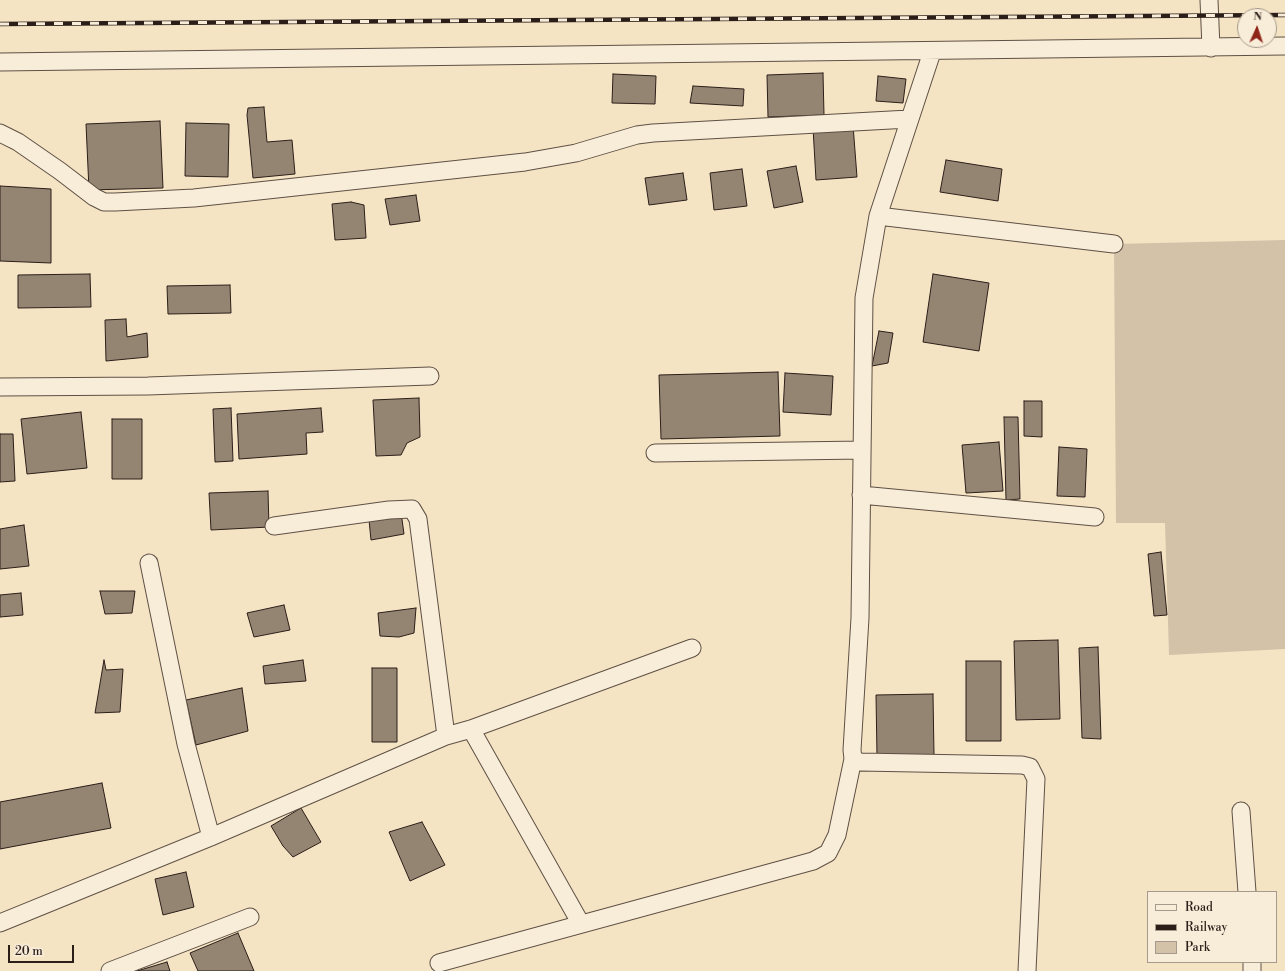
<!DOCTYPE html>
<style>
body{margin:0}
#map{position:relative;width:1285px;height:971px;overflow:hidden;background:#f5e4c4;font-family:"Libre Bodoni",serif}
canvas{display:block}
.legend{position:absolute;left:1147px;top:891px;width:130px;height:72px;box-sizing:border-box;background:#f8edd9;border:1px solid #a69a8c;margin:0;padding:5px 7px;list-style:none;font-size:12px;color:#2b1e19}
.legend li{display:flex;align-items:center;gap:8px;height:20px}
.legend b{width:20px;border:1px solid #a69a8c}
.north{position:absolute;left:1237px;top:8px;width:40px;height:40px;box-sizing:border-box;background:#f8edd9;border:1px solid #a69a8c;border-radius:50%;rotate:3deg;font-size:11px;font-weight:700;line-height:16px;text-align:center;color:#2b1e19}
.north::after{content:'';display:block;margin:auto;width:14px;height:18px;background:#8f2418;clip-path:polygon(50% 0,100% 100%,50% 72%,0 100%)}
.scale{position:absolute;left:8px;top:945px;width:66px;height:18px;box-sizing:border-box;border:2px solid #2b1e19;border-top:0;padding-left:5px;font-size:12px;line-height:14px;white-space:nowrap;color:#2b1e19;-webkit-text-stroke:3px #f8edd9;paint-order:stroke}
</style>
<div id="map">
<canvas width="1285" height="971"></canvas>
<ul class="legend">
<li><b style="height:5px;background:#f8edd9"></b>Road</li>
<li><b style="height:5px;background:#2b1e19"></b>Railway</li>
<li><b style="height:11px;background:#d3c2a7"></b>Park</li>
</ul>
<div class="north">N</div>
<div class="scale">20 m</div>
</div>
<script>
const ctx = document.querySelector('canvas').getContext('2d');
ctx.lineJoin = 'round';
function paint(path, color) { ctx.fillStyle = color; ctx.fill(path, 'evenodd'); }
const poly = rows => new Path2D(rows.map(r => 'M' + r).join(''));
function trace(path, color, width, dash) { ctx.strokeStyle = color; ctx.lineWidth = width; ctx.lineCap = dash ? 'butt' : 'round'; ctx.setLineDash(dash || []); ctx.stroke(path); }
paint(poly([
 [1285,240,1285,649,1169,655,1165,523,1116,523,1114,244]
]), '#d3c2a7');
const building = poly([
 [823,73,824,115,768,117,767,75,823,73],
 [613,74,656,76,655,104,612,103,613,74],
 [878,76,906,79,903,103,876,101,878,76],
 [693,86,744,89,743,106,690,103,693,86],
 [264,107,267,142,292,140,295,174,253,178,247,115,248,108,264,107],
 [160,121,163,188,89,190,86,124,160,121],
 [186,123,229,124,228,177,185,176,186,123],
 [853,125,857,177,816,180,813,128,853,125],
 [946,160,1002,169,998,201,940,192,946,160],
 [796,166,803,202,774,208,767,171,796,166],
 [742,169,747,206,714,210,710,173,742,169],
 [683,173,687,200,649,205,645,178,683,173],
 [0,186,51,189,51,263,0,261,0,186],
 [416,195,420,221,390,225,385,199,416,195],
 [351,202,364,205,366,238,335,240,332,204,351,202],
 [90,274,91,307,18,308,18,275,90,274],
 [933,274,989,283,979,351,923,342,933,274],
 [230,285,231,313,168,314,167,286,230,285],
 [126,319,127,337,147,333,148,357,106,361,105,320,126,319],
 [879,331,893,333,888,363,872,366,879,331],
 [778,372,780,436,661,439,659,375,778,372],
 [785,373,833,376,831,415,783,412,785,373],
 [419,398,420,437,407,443,401,455,376,456,373,400,419,398],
 [1024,401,1042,401,1042,437,1024,436,1024,401],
 [231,408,233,461,215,462,213,409,231,408],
 [321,408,323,432,306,433,307,454,239,459,237,414,321,408],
 [81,412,87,468,27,474,21,419,81,412],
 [1004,417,1018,417,1020,499,1006,500,1004,417],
 [112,419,142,419,142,479,112,479,112,419],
 [0,434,13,434,15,481,0,482,0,434],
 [999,442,1003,491,966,493,962,445,999,442],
 [1059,447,1087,449,1085,497,1057,496,1059,447],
 [268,491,269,527,211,530,209,493,268,491],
 [401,512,404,534,371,540,369,520,401,512],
 [24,525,29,566,0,569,0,529,24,525],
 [1161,552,1167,615,1154,616,1148,554,1161,552],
 [100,591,135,591,132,613,105,614,100,591],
 [21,593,23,615,0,617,0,595,21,593],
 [284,605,290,630,254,637,247,613,284,605],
 [416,608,414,633,399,637,380,636,378,613,416,608],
 [1058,640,1060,719,1016,720,1014,641,1058,640],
 [1098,647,1101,739,1082,738,1079,648,1098,647],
 [104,660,106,670,123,669,120,712,95,713,104,660],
 [303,660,306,681,265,684,263,666,303,660],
 [966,661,1001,661,1001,741,966,741,966,661],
 [372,668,397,668,397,742,372,742,372,668],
 [242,688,248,731,196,745,186,700,242,688],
 [933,694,934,755,877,756,876,695,933,694],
 [102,783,111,828,0,849,0,802,102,783],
 [301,808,321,842,293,857,283,846,271,826,301,808],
 [422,822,445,865,410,881,389,832,422,822],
 [186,872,194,907,163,915,155,879,186,872],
 [238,933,254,971,198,971,190,953,238,933],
 [167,962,170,971,137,971,167,962]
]);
paint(building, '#948572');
trace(building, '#2b1e19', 1);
const minor = poly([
 [1209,0,1211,48],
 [932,52,878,216,864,298,860,618,852,750,853,759,860,762,1022,765,1030,767,1036,779,1027,971],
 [0,62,1285,46],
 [0,133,18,142,60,171,94,197,104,202,115,202,194,198,525,162,576,153,637,135,653,133,909,119],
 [878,216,1114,244],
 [0,387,148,386,430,376],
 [655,453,862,450],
 [861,495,1095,517],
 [274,526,389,510,412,509,418,519,446,736],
 [149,563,186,744,211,837],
 [471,729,581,924],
 [1241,811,1247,892],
 [0,923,211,837,446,736,471,729,692,648],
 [1252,962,1252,971],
 [439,963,813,861,828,853,837,835,853,759],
 [110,971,250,917]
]);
trace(minor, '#5e5044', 19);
trace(minor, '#f8edd9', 17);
const rail = poly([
 [0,24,1285,15]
]);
trace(rail, '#2b1e19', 4.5);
trace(rail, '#f8edd9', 3, [9]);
</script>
